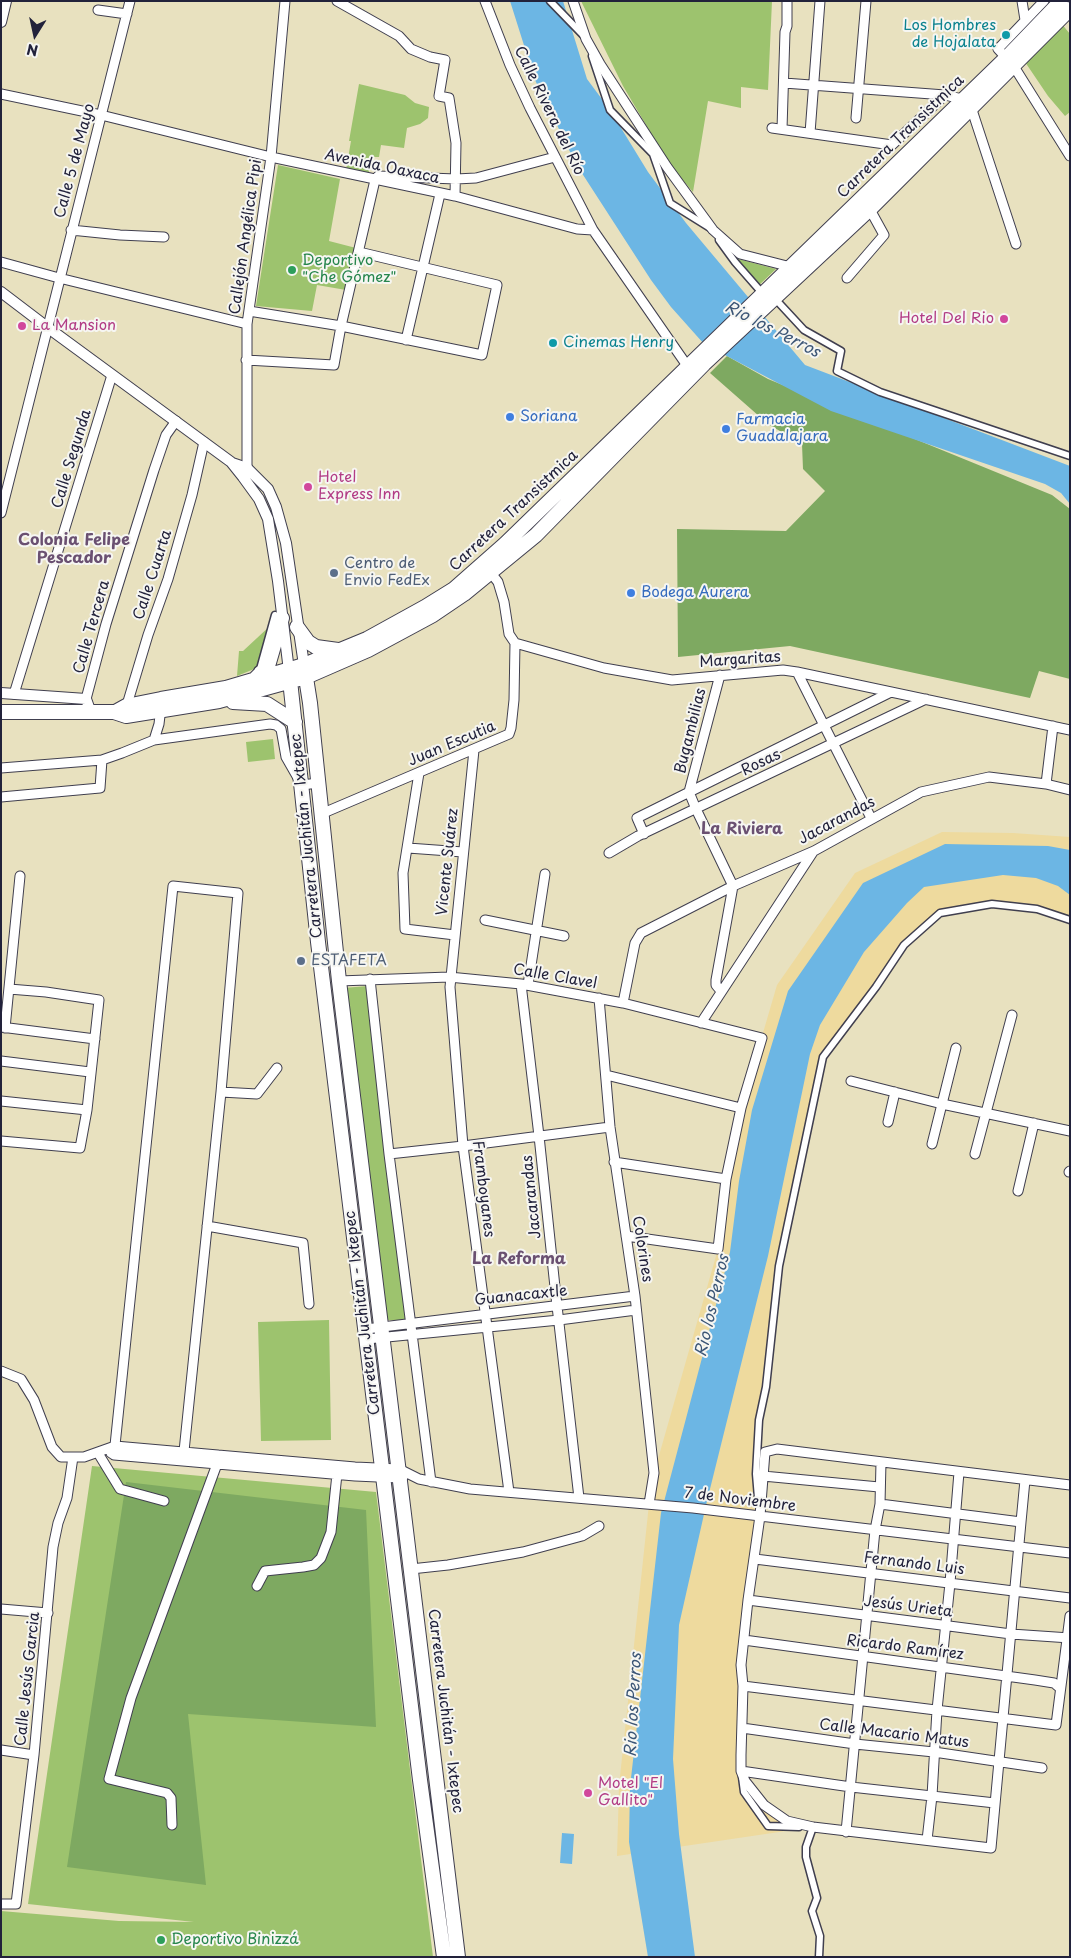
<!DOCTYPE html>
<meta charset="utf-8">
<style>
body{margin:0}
#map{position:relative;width:1071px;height:1958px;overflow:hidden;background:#e8e1bf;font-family:"Playpen Sans",sans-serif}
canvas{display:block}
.frame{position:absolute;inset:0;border:2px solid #22223b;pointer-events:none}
.north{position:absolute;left:10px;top:10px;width:50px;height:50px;-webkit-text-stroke:4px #f6f6f2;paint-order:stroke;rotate:190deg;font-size:14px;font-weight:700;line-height:20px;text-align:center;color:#22223b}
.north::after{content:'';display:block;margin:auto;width:18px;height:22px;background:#22223b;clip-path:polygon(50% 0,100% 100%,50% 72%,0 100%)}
</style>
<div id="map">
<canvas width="1071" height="1958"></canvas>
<div class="frame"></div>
<div class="north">N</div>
</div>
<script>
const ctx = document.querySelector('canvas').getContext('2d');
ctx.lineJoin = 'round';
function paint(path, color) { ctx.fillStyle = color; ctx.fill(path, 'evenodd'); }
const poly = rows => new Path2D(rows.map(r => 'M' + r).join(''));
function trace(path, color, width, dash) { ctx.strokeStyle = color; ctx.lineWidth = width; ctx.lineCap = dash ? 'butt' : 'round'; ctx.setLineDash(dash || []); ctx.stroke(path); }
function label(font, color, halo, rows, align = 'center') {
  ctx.font = font + ' "Playpen Sans",sans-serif'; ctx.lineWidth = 4; ctx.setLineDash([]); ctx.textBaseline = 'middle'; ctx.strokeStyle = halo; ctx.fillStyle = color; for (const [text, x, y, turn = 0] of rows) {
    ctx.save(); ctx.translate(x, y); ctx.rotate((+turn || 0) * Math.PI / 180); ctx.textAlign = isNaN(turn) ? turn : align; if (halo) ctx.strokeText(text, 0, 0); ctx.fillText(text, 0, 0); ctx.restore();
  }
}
paint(poly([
 [581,1,772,1,768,90,741,87,741,108,708,101,693,192,669,164,623,86],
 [1061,23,1070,34,1070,112,1065,116,1048,96,1023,59],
 [359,84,405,95,415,103,429,107,428,118,420,124,407,128,404,148,381,145,379,157,369,157,369,174,346,170,351,141,349,141],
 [278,165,340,179,329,241,356,248,346,290,317,285,312,311,256,306],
 [738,259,776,269,757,287,735,262],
 [271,625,259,667,237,676,239,651,243,651],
 [273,739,275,759,248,762,246,742],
 [368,986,386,1154,406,1320,386,1320,343,988],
 [329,1320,331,1440,261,1441,258,1322],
 [92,1466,376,1492,433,1957,1,1957,1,1911,119,1921,194,1922,28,1904]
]), '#9dc36e');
paint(poly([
 [727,356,768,379,1052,495,1070,509,1070,679,1039,671,1030,698,790,646,678,657,677,529,786,531,825,491,803,469,802,444,768,424,710,373],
 [126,1482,366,1510,376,1727,188,1714,206,1885,67,1867]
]), '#7ea961');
paint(poly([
 [942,832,1013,833,1070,837,1070,920,1037,909,992,904,940,913,904,945,823,1057,779,1266,759,1420,760,1516,741,1665,745,1781,787,1821,813,1827,617,1856,619,1786,649,1504,654,1473,718,1249,741,1108,777,985,855,873]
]), '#eeda9e');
paint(poly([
 [510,1,563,1,587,79,610,110,648,172,686,223,805,365,1070,466,1070,504,1061,493,1045,484,831,411,704,344,671,307,651,280,576,164,535,80],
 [945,844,1048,846,1070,850,1070,895,1058,886,1036,878,1003,875,924,887,907,903,864,952,820,1025,810,1054,768,1256,707,1501,679,1625,673,1759,679,1834,695,1957,648,1957,629,1842,630,1787,661,1513,730,1252,739,1181,752,1110,788,991,863,883],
 [562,1833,574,1834,572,1864,560,1863]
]), '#6cb6e4');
const pedestrian = poly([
 [550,1,584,36],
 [592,56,610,110,653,154,670,203,710,228],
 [719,240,735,262,763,294],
 [772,299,779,303,804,330,841,351,837,371,880,392,1070,456],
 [258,670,260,669,275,615],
 [758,1498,756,1474,759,1420,766,1387,779,1266,823,1057,876,987,904,945,940,913,992,904,1037,909,1070,920],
 [742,1777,744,1792,768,1826,799,1827],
 [809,1827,813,1827,806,1847,806,1857,817,1898,812,1911,820,1936,819,1957]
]);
const minor = poly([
 [337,1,399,36,411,49,430,57,445,60,439,96,449,98,456,143,455,196],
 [485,1,510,65,530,108,593,230],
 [573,1,586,39,600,64,667,167,713,230,740,254,791,267],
 [1022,1,1025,20],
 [1044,1,998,49,1013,65,1070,156],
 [98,10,127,14],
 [784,83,945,95,962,99,971,107,1016,244],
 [1,94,101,115,271,157,455,196,577,229,593,230,688,367],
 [856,118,866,1],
 [772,128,892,145,945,95],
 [782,129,785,32,787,26,787,1],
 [810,133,820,1],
 [71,230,120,235,164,237],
 [1,262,59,278,247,324],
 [847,278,884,235,868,206],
 [249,311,341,326,482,355,497,285,359,252],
 [406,340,440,194],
 [246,360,334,365,341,326,375,180,378,176,456,179,476,178,555,157],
 [245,473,247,468,247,324,271,157,285,1],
 [1,513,130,1],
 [491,573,498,582,504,602,509,634,515,643,604,668,672,680,783,670,797,672,1070,730],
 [797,672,871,818],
 [720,675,689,792,696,809,733,886,716,980,716,985,721,991],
 [14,694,112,375],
 [86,699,106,624,154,470,166,435,176,421],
 [126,708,148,635,168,579,192,495,204,442],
 [154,740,270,724,276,725,281,729,286,757,302,785,318,783],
 [474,750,450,987,463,1146,509,1492],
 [1,768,102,760,122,753,154,740,159,724,161,707],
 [419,773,403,873,405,929,455,935],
 [1046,784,1053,726],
 [1,797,100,788,102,760],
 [321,814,509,734,511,728,514,700,515,643],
 [644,834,637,818,891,692],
 [408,848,463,852],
 [609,853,638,836,926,699],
 [485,920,564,936],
 [370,979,389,1154,431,1482],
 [339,981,449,977,521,984,623,1003,762,1038,741,1108,726,1179,718,1249,626,1236],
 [521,984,539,1136,557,1306,579,1498],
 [528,985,545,874],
 [599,998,610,1127,635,1296,654,1473,649,1504],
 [623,1003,635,943,641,933,733,886,814,851,921,792,989,777,1046,784,1070,790],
 [701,1023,813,852],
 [1,1027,95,1039],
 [5,1028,20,876],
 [1,1061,90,1072],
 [606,1075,741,1108],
 [851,1081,942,1104,1070,1131],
 [221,1092,257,1094,277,1068],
 [1,1101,87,1110],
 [888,1122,895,1092],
 [1,1141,80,1148,87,1110,99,1000,46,992,9,989],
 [932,1144,956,1048],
 [389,1154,463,1146,610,1127],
 [975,1154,1012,1015],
 [614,1162,726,1179],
 [1069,1172,1070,1171],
 [1018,1191,1034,1123],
 [207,1226,303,1243,309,1304],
 [366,1329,635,1296],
 [367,1339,559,1320,636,1310],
 [1,1371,21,1379,34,1400,52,1447,61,1457,84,1457,115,1446,355,1467,399,1469,419,1479,470,1489,693,1508,1070,1553],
 [98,1453,120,1489,164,1501],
 [111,1453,114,1455,355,1476,400,1478,403,1477],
 [114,1455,173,886,238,893,221,1092,183,1461],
 [763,1476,879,1487],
 [880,1504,1021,1522,1025,1480],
 [1021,1522,991,1848,813,1827,787,1821,764,1805,745,1781,741,1771,741,1755,743,1686,741,1665,748,1600,760,1516,765,1452,777,1449,1070,1485],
 [755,1559,1070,1598],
 [411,1569,448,1565,523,1552,582,1536,599,1526],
 [257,1586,265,1571,303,1567,314,1565,321,1558,331,1532,337,1474],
 [748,1600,1011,1634,1070,1638],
 [1,1609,48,1613],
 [744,1640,1035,1680,1054,1683,1060,1688],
 [743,1686,1056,1725,1070,1616],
 [742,1728,855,1744,934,1752,1042,1768],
 [1,1750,34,1755],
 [741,1771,851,1787,995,1803],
 [172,1825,171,1798,167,1793,109,1779,131,1698,217,1464,218,1455],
 [846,1832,875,1530,880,1504,881,1462],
 [927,1840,932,1796,937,1710,950,1583,959,1472],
 [1,1904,16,1904,34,1755,53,1547,58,1523,67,1498,73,1457]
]);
const tertiary = poly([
 [1,22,6,1],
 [1,292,47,327,231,462,243,477,259,499,268,519,278,581,289,671],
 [232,463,247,468,268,489,276,507,286,543,304,665],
 [1,693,86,699,91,713]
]);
const primary = poly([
 [297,627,308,642,316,647,338,650],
 [304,665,310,703,339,981,458,1957],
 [289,671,318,942,420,1780,444,1957],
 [256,678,268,666,282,618],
 [233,702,267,704,295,722],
 [117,711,126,706,161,699,226,688,304,665,367,639,425,607,454,589,505,544,1006,58,1061,1],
 [1,712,114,712,126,716,219,701,306,677,368,650,433,615,464,594,536,535,704,364,870,209,1070,9]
]);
trace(pedestrian, '#403f4f', 9);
trace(minor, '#403f4f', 11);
trace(tertiary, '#403f4f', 12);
trace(primary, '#403f4f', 16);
trace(pedestrian, '#fff', 6);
trace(minor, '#fff', 9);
trace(tertiary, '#fff', 10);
trace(primary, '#fff', 14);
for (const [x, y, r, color] of [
 [1006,35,5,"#0f9aa8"],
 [292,270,5,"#2e9e5b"],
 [1004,319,5,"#d1479c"],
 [22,326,5,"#d1479c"],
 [553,343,5,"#0f9aa8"],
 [510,417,5,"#3f7fe0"],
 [726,429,5,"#3f7fe0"],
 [308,487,5,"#d1479c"],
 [334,573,5,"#5c6f8a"],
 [631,593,5,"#3f7fe0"],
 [301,961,5,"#5c6f8a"],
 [588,1793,5,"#d1479c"],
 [161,1940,5,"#2e9e5b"]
]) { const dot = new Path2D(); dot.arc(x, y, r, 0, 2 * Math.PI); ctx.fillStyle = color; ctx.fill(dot); trace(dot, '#f6f6f2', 2); }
label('15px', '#0d838f', '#f6f6f2', [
 ["Los Hombres",996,26],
 ["de Hojalata",996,43],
 ["Cinemas Henry",563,343,"left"]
], 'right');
label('15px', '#22223b', '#f6f6f2', [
 ["Calle Rivera del Río",549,111,64],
 ["Carretera Transistmica",901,137,-44],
 ["Calle 5 de Mayo",75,161,-75],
 ["Avenida Oaxaca",382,167,12],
 ["Callejón Angélica Pipi",246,237,-82],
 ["Calle Segunda",72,459,-73],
 ["Carretera Transistmica",514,511,-43],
 ["Calle Cuarta",153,575,-72],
 ["Calle Tercera",92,627,-74],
 ["Margaritas",740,660,-4],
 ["Bugambilias",691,731,-76],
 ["Juan Escutia",452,744,-23],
 ["Rosas",761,763,-26],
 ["Jacarandas",837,821,-28],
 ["Carretera Juchitán - Ixtepec",307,836,-96],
 ["Vicente Suárez",448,862,-84],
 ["Calle Clavel",555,977,10],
 ["Framboyanes",483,1189,83],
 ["Jacarandas",532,1197,-96],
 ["Colorines",642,1249,81],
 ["Guanacaxtle",521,1296,-6],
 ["Carretera Juchitán - Ixtepec",363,1313,-97],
 ["7 de Noviembre",740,1500,7],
 ["Fernando Luis",914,1564,7],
 ["Jesús Urieta",908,1607,7],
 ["Ricardo Ramírez",905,1648,7],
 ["Calle Jesús Garcia",28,1679,-84],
 ["Carretera Juchitán - Ixtepec",445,1711,83],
 ["Calle Macario Matus",894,1734,7]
]);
label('15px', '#27864d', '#f6f6f2', [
 ["Deportivo",302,261],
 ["\"Che Gómez\"",302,278],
 ["Deportivo Binizzá",171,1940]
], 'left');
label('15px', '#b23c85', '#f6f6f2', [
 ["Hotel Del Rio",994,319,"right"],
 ["La Mansion",32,326],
 ["Hotel",318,478],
 ["Express Inn",318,495],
 ["Motel \"El",598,1784],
 ["Gallito\"",598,1801]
], 'left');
label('15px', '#366cbe', '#f6f6f2', [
 ["Soriana",520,417],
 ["Farmacia",736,420],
 ["Guadalajara",736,437],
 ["Bodega Aurera",641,593]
], 'left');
label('15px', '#4e5e75', '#f6f6f2', [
 ["Centro de",344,564],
 ["Envio FedEx",344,581],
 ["ESTAFETA",311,961]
], 'left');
label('italic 16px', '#3c5676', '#f6f6f2', [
 ["Rio los Perros",772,330,27],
 ["Rio los Perros",713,1306,-77],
 ["Rio los Perros",634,1705,-87]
]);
label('bold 16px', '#6a5071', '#f6f6f2', [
 ["Colonia Felipe",74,541],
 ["Pescador",74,559],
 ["La Riviera",742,830],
 ["La Reforma",519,1260]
]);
</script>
